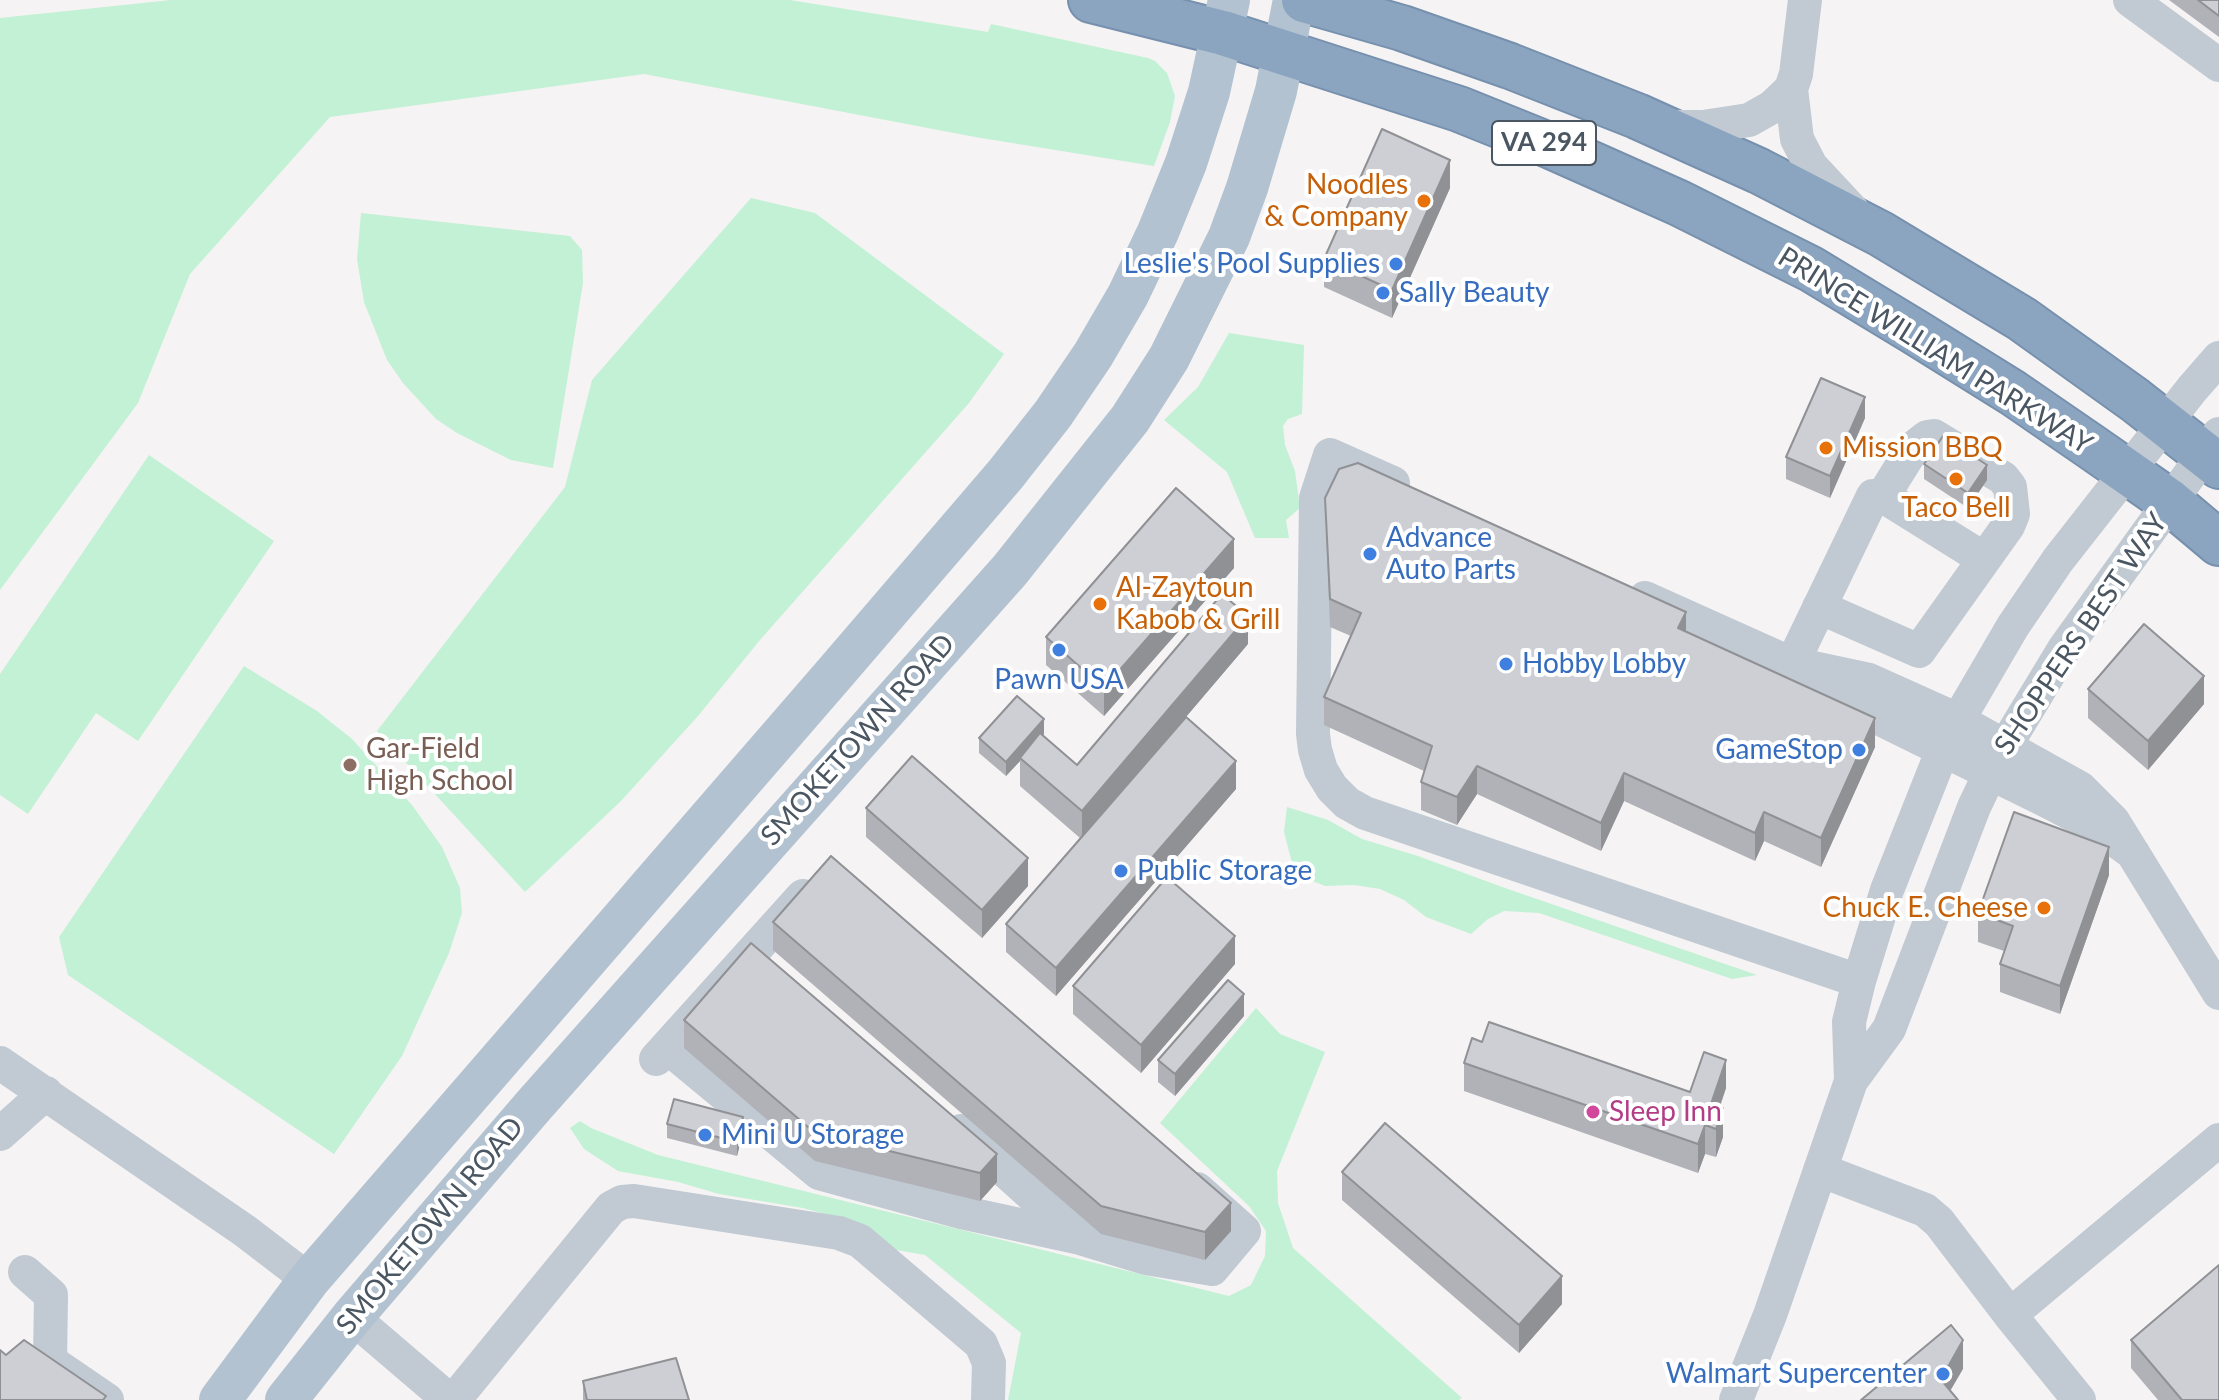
<!DOCTYPE html>
<style>
body{margin:0}
canvas{display:block;background:#f5f3f3}
</style>
<canvas width="2219" height="1400"></canvas>
<script>
const ctx = document.querySelector('canvas').getContext('2d');
ctx.lineJoin = 'round';
function paint(path, color) { ctx.fillStyle = color; ctx.fill(path, 'evenodd'); }
const poly = rows => new Path2D(rows.map(r => 'M' + r).join(''));
function trace(path, color, width, dash) { ctx.strokeStyle = color; ctx.lineWidth = width; ctx.lineCap = dash ? 'butt' : 'round'; ctx.setLineDash(dash || []); ctx.stroke(path); }
function label(font, color, halo, rows, align = 'center') {
  ctx.font = font + ' Lato,sans-serif'; ctx.lineWidth = 8; ctx.setLineDash([]); ctx.textBaseline = 'middle'; ctx.strokeStyle = halo; ctx.fillStyle = color; for (const [text, x, y, turn = 0] of rows) {
    ctx.save(); ctx.translate(x, y); ctx.rotate((+turn || 0) * Math.PI / 180); ctx.textAlign = isNaN(turn) ? turn : align; if (halo) ctx.strokeText(text, 0, 0); ctx.fillText(text, 0, 0); ctx.restore();
  }
}
paint(poly([
 [171,0,790,0,988,32,991,24,1148,58,1155,61,1167,73,1175,96,1170,122,1154,166,975,137,644,74,330,117,190,274,138,403,0,590,0,18],
 [751,198,815,213,1004,354,969,403,760,640,698,716,621,801,525,892,377,731,565,487,592,380],
 [361,213,570,236,582,250,583,283,553,468,511,460,457,433,436,419,403,383,387,360,364,302,357,259],
 [1229,333,1304,345,1302,414,1288,419,1283,426,1285,445,1295,471,1300,508,1286,520,1289,538,1255,538,1227,472,1164,420,1198,387],
 [149,455,274,541,138,741,96,713,28,814,0,795,0,674],
 [244,666,317,711,352,739,412,805,442,847,460,888,462,913,449,953,402,1056,334,1154,68,975,59,937],
 [1287,807,1328,820,1362,839,1418,856,1505,888,1757,975,1732,979,1539,913,1504,911,1488,919,1471,934,1426,917,1404,900,1380,889,1354,885,1325,886,1303,877,1292,863,1284,832],
 [1256,1008,1280,1034,1325,1052,1277,1171,1278,1203,1293,1248,1462,1398,1459,1400,1008,1400,1021,1333,925,1255,885,1248,843,1219,803,1208,719,1194,678,1182,618,1171,584,1149,570,1128,580,1121,591,1128,658,1155,1229,1296,1251,1285,1265,1256,1266,1231,1249,1206,1160,1123]
]), '#c3f1d5');
const highway = poly([
 [1091,0,1223,33,1459,109,1551,146,1679,203,1811,269,1915,332,2013,393,2093,448,2169,501,2219,543],
 [1304,0,1402,28,1510,66,1637,116,1759,171,1881,234,2022,319,2135,400,2219,466]
]);
trace(highway, '#7690ad', 48);
trace(poly([
 [1805,0,1796,74,1791,89,1797,139,1811,166,1852,210],
 [2130,0,2219,65],
 [1666,127,1703,127,1749,120,1772,107,1791,89],
 [1393,483,1330,455,1316,498,1313,734,1315,750,1321,770,1332,788,1347,803,1365,813,1859,981],
 [1645,598,1792,664,1856,707,2045,800,2097,827,2133,853],
 [1819,607,1919,651,2008,526,2013,514,2010,487,2003,478,1934,436,1927,437,1913,448,1883,496],
 [1792,664,1873,496,1883,496,1984,559],
 [1808,667,1869,680,1958,720,2080,788,2113,821,2219,993],
 [667,1047,819,1173,965,1213,1080,1238,1146,1258,1212,1269,1244,1231,1197,1189],
 [656,1059,803,896],
 [0,1063,245,1231,309,1280],
 [1851,1081,1849,1022,1859,981,1887,890,1947,739,2013,626,2058,560,2192,389,2219,358],
 [961,1131,1080,1238],
 [0,1134,46,1093],
 [1820,1170,1925,1210,1939,1222,2010,1315,2079,1400],
 [25,1272,51,1295,50,1361,107,1400],
 [2010,1315,2219,1140],
 [352,1317,449,1400],
 [454,1400,611,1208,622,1202,634,1201,839,1233,860,1241,981,1344,989,1363,988,1400],
 [1736,1400,1770,1315,1851,1081,1889,1029,1974,807,1995,763,2064,649,2219,434]
]), '#c1cad2', 34);
trace(poly([
 [220,1400,309,1280,835,673,1005,475,1053,414,1093,355,1128,295,1158,232,1186,163,1209,92,1229,0],
 [286,1400,352,1317,535,1104,1010,570,1130,419,1169,358,1229,237,1247,188,1276,91,1294,0]
]), '#b3c2d1', 42);
trace(highway, '#8ba5c1', 44);
paint(poly([
 [2169,0,2219,0,2219,37],
 [1450,188,1392,318,1324,287,1324,259],
 [1865,418,1830,498,1786,479,1786,457],
 [1924,464,1987,480,1968,508,1924,479],
 [1325,498,1686,631,1875,747,1821,867,1764,841,1755,861,1624,801,1601,851,1477,794,1457,825,1421,810,1421,782,1424,771,1324,725,1324,697,1351,636,1330,627],
 [1234,568,1104,716,1046,665,1046,637],
 [1248,644,1186,717,1236,789,1056,996,1006,952,1006,924,1080,838,1020,786,1020,761,1006,776,979,753,979,738,1044,734,1043,735,1077,765],
 [2088,689,2204,704,2148,770,2088,718],
 [866,808,1028,886,982,938,866,837],
 [2109,875,2060,1014,2000,992,2000,964,2004,951,1978,942,1978,913],
 [773,922,1231,1231,1205,1260,1101,1234,773,950],
 [751,943,997,1182,980,1201,815,1161,684,1048,684,1020],
 [1235,964,1141,1073,1073,1014,1073,986],
 [1244,1016,1175,1096,1158,1082,1158,1060],
 [1482,1042,1690,1092,1726,1088,1720,1107,1723,1137,1716,1157,1705,1154,1698,1173,1464,1091,1464,1063],
 [667,1124,743,1132,737,1156,667,1138],
 [1342,1172,1562,1304,1519,1353,1342,1200],
 [2131,1340,2219,1400,2158,1400,2131,1368],
 [583,1381,689,1400,583,1400]
]), '#b0b2b7');
paint(poly([
 [1450,160,1450,188,1392,318,1392,290],
 [1865,397,1865,418,1830,498,1830,476],
 [1987,465,1987,480,1968,508,1968,493],
 [1234,539,1234,568,1104,716,1104,688],
 [1686,612,1686,641,1678,628],
 [1248,616,1248,644,1082,839,1082,811],
 [2204,676,2204,704,2148,770,2148,741],
 [1875,718,1875,747,1821,867,1821,838],
 [1044,719,1044,734,1021,759,1020,758,1020,761,1006,776,1006,762],
 [1236,761,1236,789,1056,996,1056,968],
 [1477,766,1477,794,1457,825,1457,797],
 [1624,773,1624,801,1601,851,1601,823],
 [1764,812,1764,841,1755,861,1755,833],
 [2109,847,2109,875,2060,1014,2060,986],
 [1028,858,1028,886,982,938,982,910],
 [1235,936,1235,964,1141,1073,1141,1045],
 [1244,994,1244,1016,1175,1096,1175,1074],
 [1726,1060,1726,1088,1712,1128,1711,1104],
 [1723,1108,1723,1137,1716,1157,1716,1129],
 [743,1117,743,1132,737,1156,737,1142],
 [1705,1125,1705,1154,1698,1173,1698,1144],
 [997,1154,997,1182,980,1201,980,1173],
 [1231,1203,1231,1231,1205,1260,1205,1232],
 [1562,1276,1562,1304,1519,1353,1519,1325],
 [1963,1340,1963,1369,1949,1393,1937,1375]
]), '#909195');
const building = poly([
 [2198,0,2219,0,2219,16,2198,0],
 [1382,129,1450,160,1392,290,1324,259,1382,129],
 [1821,378,1865,397,1830,476,1786,457,1821,378],
 [1943,436,1987,465,1968,493,1924,464,1943,436],
 [1358,463,1686,612,1678,628,1875,718,1821,838,1764,812,1755,833,1624,773,1601,823,1477,766,1457,797,1421,782,1432,746,1324,697,1361,613,1330,599,1325,498,1339,469,1358,463],
 [1176,488,1234,539,1104,688,1046,637,1176,488],
 [1222,594,1248,616,1082,811,1020,758,1040,733,1077,765,1222,594],
 [2144,624,2204,676,2148,741,2088,689,2144,624],
 [1017,696,1044,719,1006,762,979,738,1017,696],
 [1186,717,1236,761,1056,968,1006,924,1186,717],
 [912,756,1028,858,982,910,866,808,912,756],
 [2014,812,2109,847,2060,986,2000,964,2013,926,1978,913,2014,812],
 [831,856,1231,1203,1205,1232,1101,1206,773,922,831,856],
 [1167,877,1235,936,1141,1045,1073,986,1167,877],
 [751,943,997,1154,980,1173,815,1133,684,1020,751,943],
 [1228,980,1244,994,1175,1074,1158,1060,1228,980],
 [1489,1022,1690,1092,1704,1052,1726,1060,1711,1104,1723,1108,1716,1129,1705,1125,1698,1144,1464,1063,1472,1038,1482,1042,1489,1022],
 [674,1099,743,1117,737,1142,667,1124,674,1099],
 [1385,1123,1562,1276,1519,1325,1342,1172,1385,1123],
 [2219,1265,2219,1400,2182,1400,2131,1340,2219,1265],
 [1951,1325,1963,1340,1949,1365,1937,1375,1958,1400,1861,1400,1951,1325],
 [24,1340,106,1396,103,1400,0,1400,0,1350,6,1355,24,1340],
 [676,1358,689,1400,587,1400,583,1381,676,1358]
]);
paint(building, '#cdcfd5');
trace(building, '#909195', 2);
for (const [x, y, r, color] of [
 [1424,201,8,"#e8710a"],
 [1396,264,8,"#3f7fe0"],
 [1383,293,8,"#3f7fe0"],
 [1826,448,8,"#e8710a"],
 [1956,479,8,"#e8710a"],
 [1370,554,8,"#3f7fe0"],
 [1100,604,8,"#e8710a"],
 [1059,650,8,"#3f7fe0"],
 [1506,664,8,"#3f7fe0"],
 [1859,750,8,"#3f7fe0"],
 [350,765,8,"#8d6e63"],
 [1121,871,8,"#3f7fe0"],
 [2044,908,8,"#e8710a"],
 [1593,1112,8,"#d1479c"],
 [705,1135,8,"#3f7fe0"],
 [1943,1374,8,"#3f7fe0"]
]) { const dot = new Path2D(); dot.arc(x, y, r, 0, 2 * Math.PI); ctx.fillStyle = color; ctx.fill(dot); trace(dot, '#fff', 3); }
for (const [x, y, w] of [
 [1544,143,104]
]) { const box = new Path2D(); box.roundRect(x - w / 2, y - 22, w, 44, 6); ctx.fillStyle = '#fff'; ctx.fill(box); trace(box, '#4a5661', 2); }
label('bold 26px', '#4a5661', null, [
 ["VA 294",1544,143]
]);
label('28px', '#c56008', '#fff', [
 ["Noodles",1408,185],
 ["& Company",1408,217],
 ["Mission BBQ",1842,448,"left"],
 ["Taco Bell",1956,508,"center"],
 ["Al-Zaytoun",1116,588,"left"],
 ["Kabob & Grill",1116,620,"left"],
 ["Chuck E. Cheese",2028,908]
], 'right');
label('28px', '#366cbe', '#fff', [
 ["Leslie's Pool Supplies",1380,264,"right"],
 ["Sally Beauty",1399,293],
 ["Advance",1386,538],
 ["Auto Parts",1386,570],
 ["Hobby Lobby",1522,664],
 ["Pawn USA",1059,680,"center"],
 ["GameStop",1843,750,"right"],
 ["Public Storage",1137,871],
 ["Mini U Storage",721,1135],
 ["Walmart Supercenter",1927,1374,"right"]
], 'left');
label('28px', '#4a5661', '#fff', [
 ["PRINCE WILLIAM PARKWAY",1935,351,32],
 ["SHOPPERS BEST WAY",2081,634,-56],
 ["SMOKETOWN ROAD",858,740,-48],
 ["SMOKETOWN ROAD",430,1226,-50]
]);
label('28px', '#785e54', '#fff', [
 ["Gar-Field",366,749],
 ["High School",366,781]
], 'left');
label('28px', '#b23c85', '#fff', [
 ["Sleep Inn",1609,1112]
], 'left');
</script>
